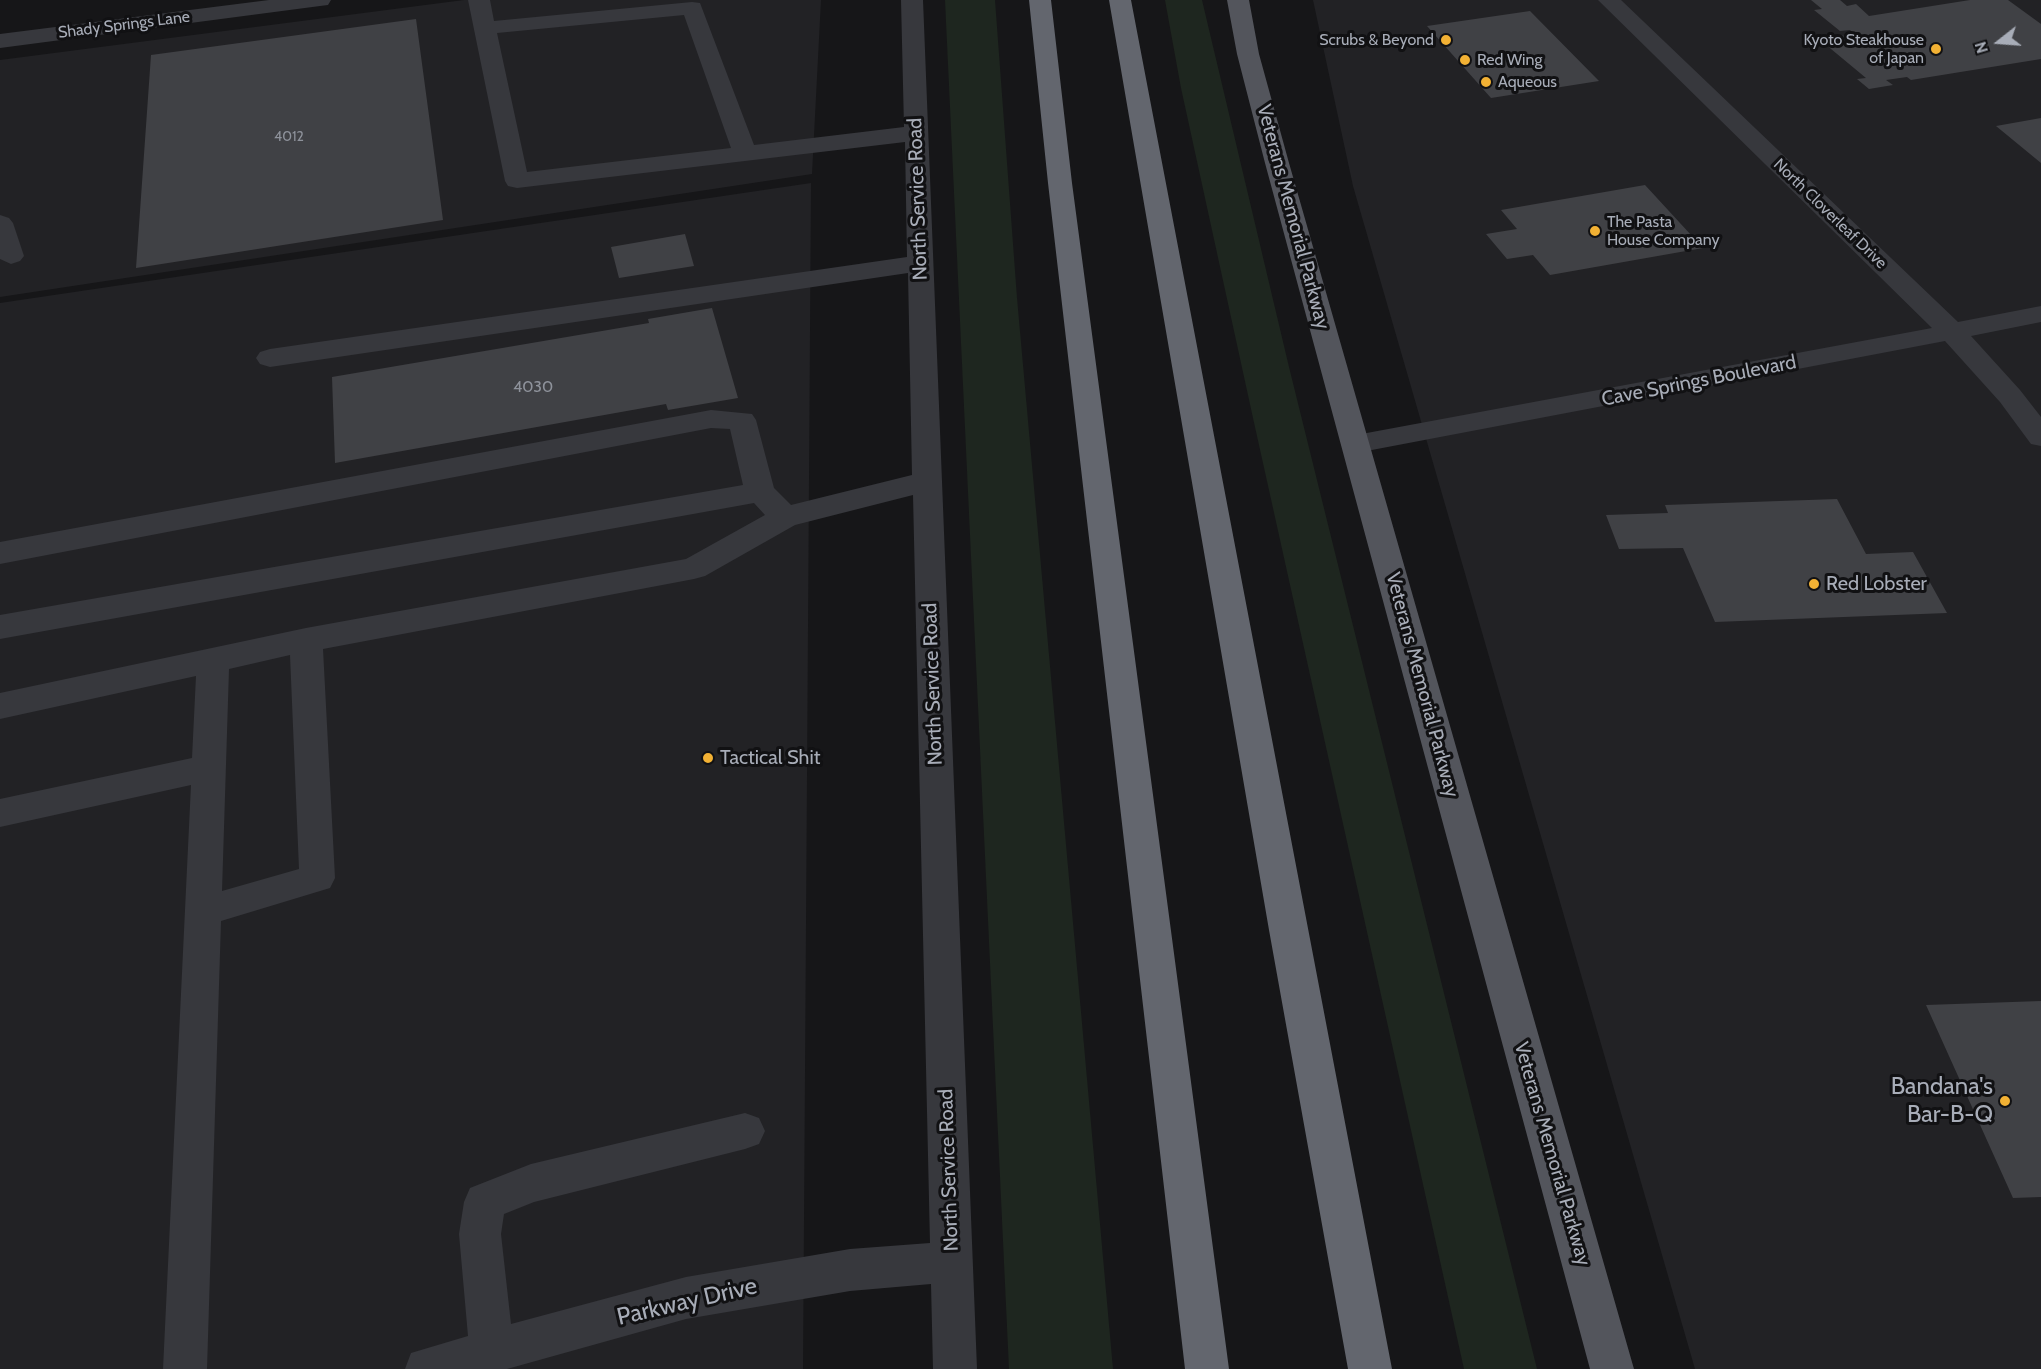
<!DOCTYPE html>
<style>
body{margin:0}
#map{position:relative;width:2041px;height:1369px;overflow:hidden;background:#161618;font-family:Cabin,sans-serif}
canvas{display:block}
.north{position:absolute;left:1969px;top:12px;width:60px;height:60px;-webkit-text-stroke:4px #111113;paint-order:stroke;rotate:253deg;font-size:16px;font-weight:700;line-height:24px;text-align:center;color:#a8adb8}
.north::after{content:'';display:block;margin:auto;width:21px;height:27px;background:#a8adb8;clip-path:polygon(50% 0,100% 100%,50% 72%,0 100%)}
</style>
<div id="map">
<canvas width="2041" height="1369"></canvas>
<div class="north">N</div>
</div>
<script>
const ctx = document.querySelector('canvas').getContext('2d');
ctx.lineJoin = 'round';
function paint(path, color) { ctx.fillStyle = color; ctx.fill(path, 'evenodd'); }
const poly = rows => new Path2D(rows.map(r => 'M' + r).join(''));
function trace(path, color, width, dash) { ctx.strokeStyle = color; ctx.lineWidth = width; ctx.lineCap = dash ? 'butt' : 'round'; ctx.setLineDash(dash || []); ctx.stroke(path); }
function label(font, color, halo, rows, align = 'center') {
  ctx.font = font + ' Cabin,sans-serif'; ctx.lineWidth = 6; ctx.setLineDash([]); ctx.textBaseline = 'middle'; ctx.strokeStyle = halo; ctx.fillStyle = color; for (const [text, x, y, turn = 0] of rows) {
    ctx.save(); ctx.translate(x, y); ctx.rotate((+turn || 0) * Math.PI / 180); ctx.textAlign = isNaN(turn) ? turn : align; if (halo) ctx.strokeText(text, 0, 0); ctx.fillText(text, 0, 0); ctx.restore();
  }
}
paint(poly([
 [464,0,821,0,812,174,0,297,0,60],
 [1313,0,2041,0,2041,1369,1695,1369,1353,186],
 [811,183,803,1369,0,1369,0,303]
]), '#222225');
paint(poly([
 [945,0,995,0,1017,298,1113,1369,1009,1369],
 [1165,0,1202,0,1289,367,1537,1369,1464,1369,1253,418,1181,88]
]), '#1e261f');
paint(poly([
 [1811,0,1840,0,1847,6,1856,4,1869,16,1970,0,2008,0,2041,24,2041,59,1911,80,1907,77,1886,80,1893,85,1869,89,1857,79,1866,78,1819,39,1854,34,1850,30,1840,31,1814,10,1822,9],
 [1530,11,1599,81,1491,98,1427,26],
 [416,19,443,220,136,268,151,55],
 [2041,118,2041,163,1996,126],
 [1645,185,1703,248,1550,275,1533,255,1507,259,1486,234,1517,229,1501,210],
 [685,234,694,266,619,278,611,247],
 [712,308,738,398,668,410,666,404,335,463,332,377,649,323,648,319],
 [1837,499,1866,554,1913,552,1947,613,1715,622,1683,548,1619,549,1606,515,1668,513,1665,505],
 [2041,1001,2041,1197,2013,1198,1926,1005]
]), '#404145');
paint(poly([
 [269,0,331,0,328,5,320,6,0,48,0,34,269,0],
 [468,0,490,0,494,21,692,2,700,3,754,145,904,127,901,0,923,0,977,1369,933,1369,931,1284,850,1291,686,1319,507,1369,405,1369,411,1353,468,1336,459,1234,464,1202,470,1188,531,1164,745,1113,759,1118,765,1131,759,1144,745,1149,534,1202,504,1214,501,1234,511,1324,686,1277,850,1249,930,1243,913,495,795,525,705,576,694,579,323,649,335,878,330,888,221,921,207,1369,163,1369,191,785,0,827,0,799,192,758,196,676,0,719,0,693,306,628,686,559,765,515,754,503,0,639,0,615,743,485,730,429,711,428,0,564,0,542,711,410,752,414,756,420,774,488,791,505,912,475,908,273,270,367,260,364,256,358,260,352,270,349,907,257,905,142,517,188,508,186,505,181,468,0],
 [684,15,731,148,527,172,497,33,684,15],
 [290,655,299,869,222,891,229,669,290,655],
 [1598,0,1621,0,1958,322,2041,306,2041,322,1971,336,2020,390,2041,417,2041,446,2031,444,2000,402,1945,341,1356,453,1346,451,1342,444,1346,437,1356,435,1932,328,1598,0],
 [0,215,9,218,13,223,24,256,20,261,11,264,0,259,0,215]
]), '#37383d');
paint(poly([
 [1227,0,1249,0,1259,54,1289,163,1634,1369,1590,1369,1265,163,1237,54,1227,0]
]), '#53555c');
paint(poly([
 [1029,0,1051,0,1072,183,1229,1369,1185,1369,1048,183,1029,0],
 [1109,0,1131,0,1392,1369,1348,1369,1269,930,1109,0]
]), '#63666e');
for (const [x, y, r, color] of [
 [1446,40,6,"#f2b134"],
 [1936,49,6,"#f2b134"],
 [1465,60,6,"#f2b134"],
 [1486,82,6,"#f2b134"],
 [1595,231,6,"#f2b134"],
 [1814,584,6,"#f2b134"],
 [708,758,6,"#f2b134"],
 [2005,1101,6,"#f2b134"]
]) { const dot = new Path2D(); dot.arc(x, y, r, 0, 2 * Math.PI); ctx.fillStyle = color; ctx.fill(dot); trace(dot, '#111113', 2); }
label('14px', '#8e929b', null, [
 ["4012",289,137]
]);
label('16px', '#a8adb8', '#111113', [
 ["Shady Springs Lane",124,25,-7],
 ["North Cloverleaf Drive",1830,214,44]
]);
label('16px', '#a8adb8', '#111113', [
 ["Scrubs & Beyond",1434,40,"right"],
 ["Kyoto Steakhouse",1924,40,"right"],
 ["of Japan",1924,58,"right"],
 ["Red Wing",1477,60],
 ["Aqueous",1498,82],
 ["The Pasta",1607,222],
 ["House Company",1607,240]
], 'left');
label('16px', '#8e929b', null, [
 ["4030",533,387]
]);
label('20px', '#a8adb8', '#111113', [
 ["North Service Road",918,199,-92],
 ["Veterans Memorial Parkway",1293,217,75],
 ["Cave Springs Boulevard",1699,381,-11],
 ["North Service Road",933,684,-92],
 ["Veterans Memorial Parkway",1422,685,75],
 ["Veterans Memorial Parkway",1552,1154,74],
 ["North Service Road",949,1170,-92]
]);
label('20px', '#a8adb8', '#111113', [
 ["Red Lobster",1826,584],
 ["Tactical Shit",720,758]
], 'left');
label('24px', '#a8adb8', '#111113', [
 ["Bandana's",1993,1087],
 ["Bar-B-Q",1993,1115]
], 'right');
label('24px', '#a8adb8', '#111113', [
 ["Parkway Drive",687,1302,-13]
]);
</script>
